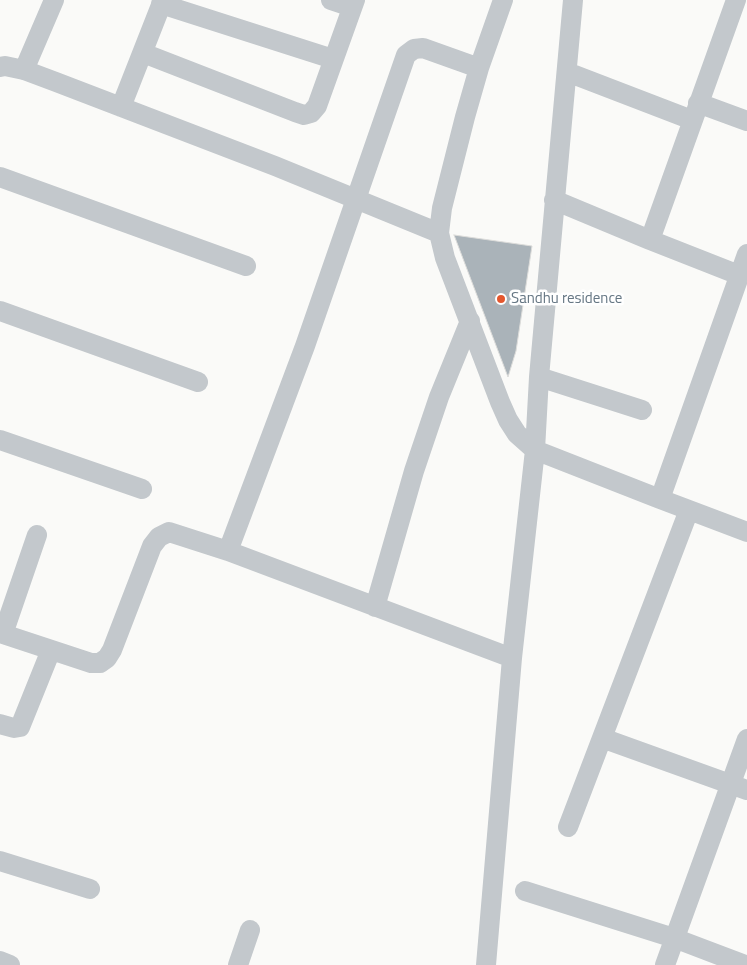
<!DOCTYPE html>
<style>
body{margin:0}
canvas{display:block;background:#fafaf8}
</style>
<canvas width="747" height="965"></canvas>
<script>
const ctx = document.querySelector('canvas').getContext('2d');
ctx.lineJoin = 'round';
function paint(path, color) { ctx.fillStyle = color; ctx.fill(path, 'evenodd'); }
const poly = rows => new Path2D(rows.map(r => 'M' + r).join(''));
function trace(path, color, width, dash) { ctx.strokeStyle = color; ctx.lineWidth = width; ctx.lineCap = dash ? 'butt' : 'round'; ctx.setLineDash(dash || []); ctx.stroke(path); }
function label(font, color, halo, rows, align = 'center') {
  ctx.font = font + ' "Titillium Web",sans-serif'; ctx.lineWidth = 5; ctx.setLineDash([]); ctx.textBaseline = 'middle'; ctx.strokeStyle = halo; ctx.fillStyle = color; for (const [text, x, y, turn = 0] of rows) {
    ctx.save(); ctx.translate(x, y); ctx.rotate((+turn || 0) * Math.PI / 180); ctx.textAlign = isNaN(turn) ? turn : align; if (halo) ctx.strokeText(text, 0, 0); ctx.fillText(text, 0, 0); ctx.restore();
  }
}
const building = poly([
 [454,235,532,246,516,351,508,377,454,235]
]);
paint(building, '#aab3b9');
trace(building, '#dcdcda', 1);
trace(poly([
 [331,0,352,7],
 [503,0,479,68,465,117,442,208,439,233,445,258,500,402,508,420,517,434,535,450,660,499,747,254],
 [161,4,333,59],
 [143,53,295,112,304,115,311,113,317,106,355,0],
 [0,67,5,66,24,70,56,82,275,166,439,233],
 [24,70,54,0],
 [567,72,692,120],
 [698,103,747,121],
 [121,107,163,0],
 [0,177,246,266],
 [554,200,650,240,736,0],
 [650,240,739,275],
 [0,311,198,382],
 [539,377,642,410],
 [0,440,142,489],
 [660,499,747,532],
 [228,551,305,346,406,55,414,49,423,48,479,68],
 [375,607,414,471,439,397,470,321],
 [0,633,91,663,100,663,107,658,112,650,152,546,159,537,169,532,228,551,512,658],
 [3,634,37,535],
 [0,724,14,728,20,727,51,650],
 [602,738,747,790],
 [568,827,689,510],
 [0,861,90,889],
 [525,891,674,938,745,965],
 [0,961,10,965],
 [238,965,250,930],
 [486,965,512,658,535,450,539,377,573,0],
 [665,965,747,739]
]), '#c3c8cc', 20);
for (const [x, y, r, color] of [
 [501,299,5,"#e4572e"]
]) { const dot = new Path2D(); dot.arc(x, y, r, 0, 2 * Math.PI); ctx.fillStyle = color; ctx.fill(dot); trace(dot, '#fff', 2); }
label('15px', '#657683', '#fff', [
 ["Sandhu residence",511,299]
], 'left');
</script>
